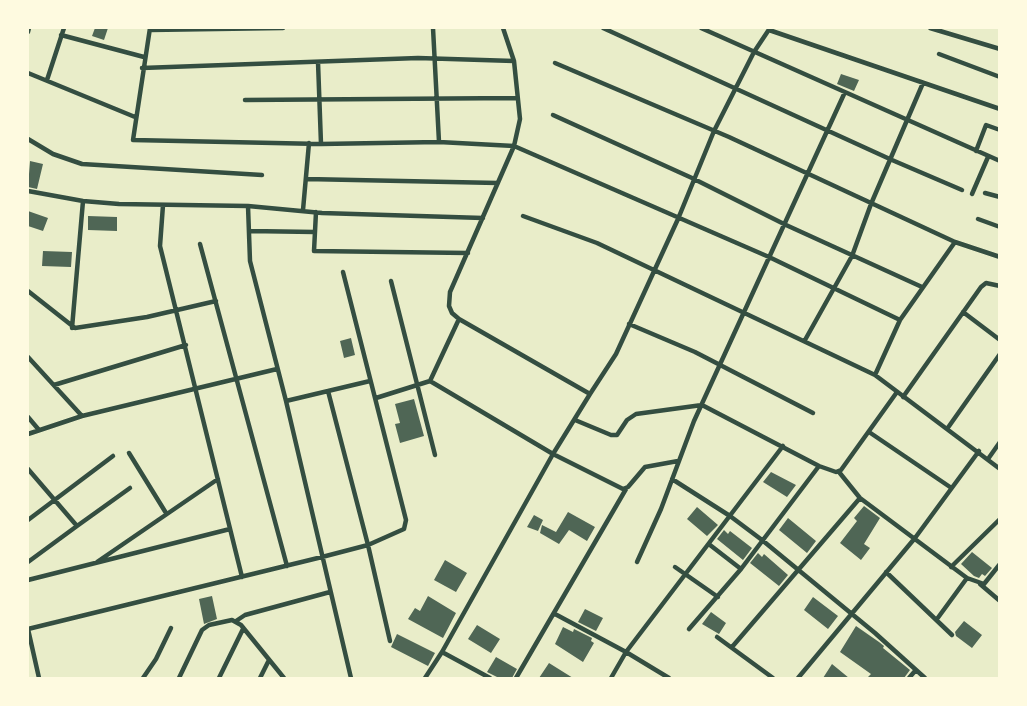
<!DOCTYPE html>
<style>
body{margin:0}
#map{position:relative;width:1027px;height:706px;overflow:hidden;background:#e9edc9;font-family:"Alegreya Sans",sans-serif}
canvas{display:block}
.frame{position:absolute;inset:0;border:29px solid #fefae0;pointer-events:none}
</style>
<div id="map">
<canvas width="1027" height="706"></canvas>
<div class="frame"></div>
</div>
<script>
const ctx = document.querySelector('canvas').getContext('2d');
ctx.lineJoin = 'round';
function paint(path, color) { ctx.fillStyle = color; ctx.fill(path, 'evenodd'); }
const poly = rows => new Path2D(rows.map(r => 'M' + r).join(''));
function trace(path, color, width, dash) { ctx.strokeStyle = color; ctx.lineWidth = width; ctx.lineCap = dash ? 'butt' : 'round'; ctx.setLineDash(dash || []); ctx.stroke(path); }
paint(poly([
 [95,28,108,28,104,40,92,36],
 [841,74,859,80,854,91,837,84],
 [30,161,43,164,37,189,28,187],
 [28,211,48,218,43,231,28,226],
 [88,216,117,217,117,231,88,230],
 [43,251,72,252,71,267,42,266],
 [351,338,355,355,344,358,340,341],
 [414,399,424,436,400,443,395,424,400,423,395,404],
 [771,472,796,485,787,497,763,482],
 [864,506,880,518,864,544,870,548,861,560,840,543,857,521,854,518],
 [697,507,718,525,707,536,687,519],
 [568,512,595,527,587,541,569,530,559,544,540,533,542,525,556,532],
 [534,515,543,520,538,531,527,527],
 [788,518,816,541,807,553,779,530],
 [724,530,728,534,730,531,752,548,743,560,717,539],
 [972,552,992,568,985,576,982,574,979,578,974,576,961,564],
 [758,553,762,557,764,554,788,575,779,586,750,563],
 [445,560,467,573,456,592,434,580],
 [212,596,217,619,204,624,199,599],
 [428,596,456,613,443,638,408,619,415,608,420,611],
 [813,597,838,616,828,629,804,610],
 [585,609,603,618,596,631,578,622],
 [711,612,726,623,719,634,702,624],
 [964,621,982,635,972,648,956,636,955,632],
 [477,625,500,639,491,653,468,639],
 [856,626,879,642,884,646,883,648,910,670,904,678,867,678,871,674,840,652],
 [563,627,573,632,574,629,592,638,591,641,594,643,583,662,555,644],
 [397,634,435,653,428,666,391,647],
 [496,657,517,669,512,678,499,678,487,672],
 [549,663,573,678,539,678],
 [832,664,849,678,823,678]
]), '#4f6655');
trace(poly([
 [150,28,133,140,321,144,439,142,514,146,769,257,900,320],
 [433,28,439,142],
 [603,28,892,160,962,190],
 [701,28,1000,161],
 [930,28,1000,49],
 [150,30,283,28],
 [769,30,1000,109],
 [28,32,29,28],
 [61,35,144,57],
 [939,54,1000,77],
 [318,62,321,144],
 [555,63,729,137,955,242,1000,257],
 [142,68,418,58,514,61],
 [28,73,135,117],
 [47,80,64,28],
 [245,100,517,98],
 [553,115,692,178,786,225,922,287],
 [28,139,53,154,82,164,262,175],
 [976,151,986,125,1000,130],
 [306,179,498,183],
 [28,191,83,201,119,204,248,206,322,213,483,218],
 [985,193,1000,197],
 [972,194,988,157],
 [163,205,160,246,242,577],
 [248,206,250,261,286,401,351,678],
 [303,210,309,143],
 [316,212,314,251,468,253],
 [523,216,597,243,875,375,1000,469],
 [978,219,1000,227],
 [249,231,315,232],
 [200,244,287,566],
 [391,281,435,455],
 [28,291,75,328,147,317,216,301],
 [963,312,1000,340],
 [629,324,695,352,813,413],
 [72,328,83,201],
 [805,340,852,256,871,204,923,83],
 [28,357,82,416],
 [875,375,900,320,955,242],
 [430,381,459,319],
 [54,385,186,345],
 [328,391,368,545,390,641],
 [590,394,616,354,678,219,714,131,754,52,770,28],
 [903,397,981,287,986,283,1000,286],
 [376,398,430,381,553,454,623,489,628,487,645,467,678,461],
 [286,401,370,381],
 [28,417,39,430],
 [575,420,611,435,617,435,627,420,636,414,702,405,819,466,836,472,841,470,897,392],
 [947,429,1000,354],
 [869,432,950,487],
 [28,434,82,416,277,369],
 [129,453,166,513],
 [988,459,1000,442],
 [28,469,77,526,130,488],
 [839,472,860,498,967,578,937,619],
 [672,479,730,516,762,540,875,633,925,678],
 [28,520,113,456],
 [710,545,741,569],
 [28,562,77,526],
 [97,562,218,479],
 [637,562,661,509,694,421,845,92],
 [675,567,718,597],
 [951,567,1000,519],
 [886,572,952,635],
 [967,578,984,584,1000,564],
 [28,580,230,529],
 [980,584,1000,601],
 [555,614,626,652,783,446],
 [236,621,245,615,330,592],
 [28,629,322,557,368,545,404,529,406,520,343,272],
 [28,629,39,678],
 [689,629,741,569,819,466],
 [717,637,773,678],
 [732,647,860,498],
 [442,652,490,678],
 [143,678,156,659,171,628],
 [179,678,202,630,209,625,232,620,241,625,284,678],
 [219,678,243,629],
 [260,678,269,660],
 [425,678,442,652,553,454,590,394,459,319,452,313,449,306,450,292,514,146,520,119,514,61,503,28],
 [516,678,626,489],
 [611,678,626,652,669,678],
 [798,678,915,538,979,451],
 [909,678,915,671]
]), '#344e41', 4.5);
</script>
